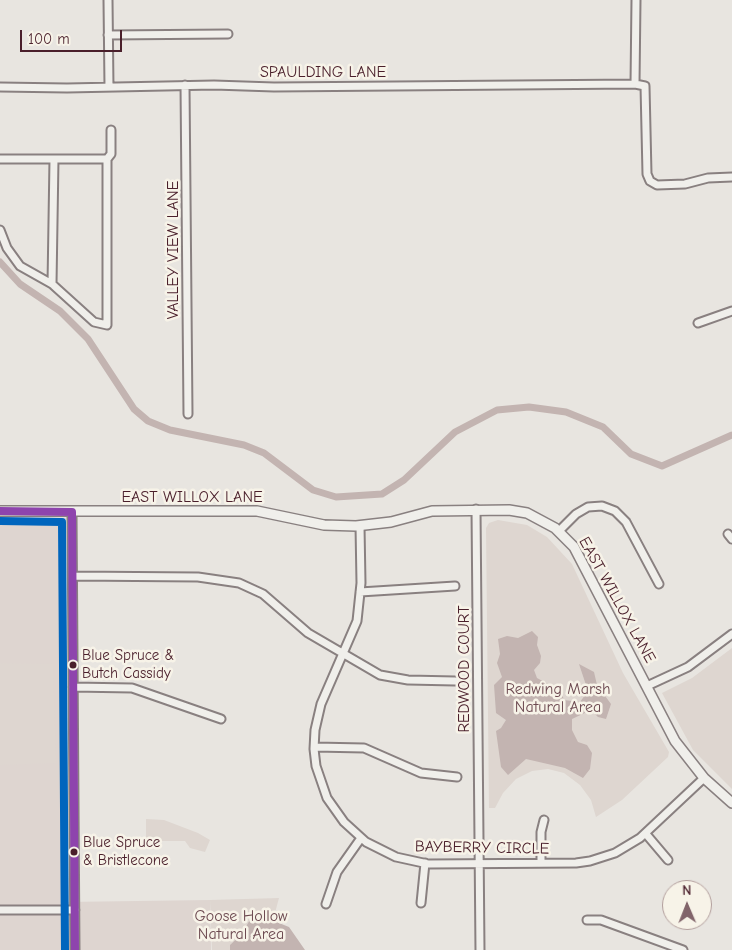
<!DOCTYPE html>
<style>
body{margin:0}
#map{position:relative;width:732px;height:950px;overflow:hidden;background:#e8e5e0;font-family:"Comic Neue",sans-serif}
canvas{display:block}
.north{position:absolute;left:662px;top:880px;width:50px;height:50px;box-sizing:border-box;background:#f7f3e8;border:1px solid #b29e9c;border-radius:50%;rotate:359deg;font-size:14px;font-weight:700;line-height:20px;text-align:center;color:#4a1f2b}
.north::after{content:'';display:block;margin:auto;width:18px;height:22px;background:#81646a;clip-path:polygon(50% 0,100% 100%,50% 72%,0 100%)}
.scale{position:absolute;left:20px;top:30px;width:102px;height:22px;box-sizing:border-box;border:2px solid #4a1f2b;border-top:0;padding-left:6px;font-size:15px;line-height:18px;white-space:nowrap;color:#4a1f2b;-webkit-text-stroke:4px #f7f3e8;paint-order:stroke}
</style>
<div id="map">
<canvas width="732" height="950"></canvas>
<div class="north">N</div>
<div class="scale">100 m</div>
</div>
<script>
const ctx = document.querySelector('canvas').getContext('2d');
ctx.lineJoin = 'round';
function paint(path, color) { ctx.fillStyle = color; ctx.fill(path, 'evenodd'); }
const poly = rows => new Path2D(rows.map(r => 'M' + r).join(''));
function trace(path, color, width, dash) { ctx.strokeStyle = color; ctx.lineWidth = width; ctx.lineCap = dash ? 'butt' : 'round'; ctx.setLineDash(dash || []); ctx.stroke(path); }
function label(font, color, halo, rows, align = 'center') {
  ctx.font = font + ' "Comic Neue",sans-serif'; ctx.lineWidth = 5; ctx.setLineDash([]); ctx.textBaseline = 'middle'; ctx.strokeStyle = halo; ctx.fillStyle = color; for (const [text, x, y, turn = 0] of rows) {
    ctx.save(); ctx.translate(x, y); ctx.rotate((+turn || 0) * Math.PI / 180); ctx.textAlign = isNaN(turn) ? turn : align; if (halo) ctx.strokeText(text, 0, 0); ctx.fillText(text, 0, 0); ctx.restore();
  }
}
paint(poly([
 [0,518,66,518,63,770,65,902,210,900,211,950,0,950]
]), '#ded5d0');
paint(poly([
 [498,520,527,525,547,537,572,564,623,673,669,752,668,757,622,800,596,817,591,800,580,785,564,773,548,769,532,771,516,779,503,793,495,808,489,808,486,528,489,523],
 [732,648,732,789,693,750,662,693,692,678],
 [0,663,53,664,56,763,0,765],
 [146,819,164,820,198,833,210,840,205,852,190,848,185,841,146,841],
 [279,898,265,950,212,950,210,900]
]), '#ded6d0');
paint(poly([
 [532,631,538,637,537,645,541,656,540,663,534,670,537,678,561,691,564,700,580,702,588,691,579,664,594,672,597,685,611,704,606,719,598,717,591,710,572,719,572,730,578,742,587,745,592,753,590,769,583,778,565,768,526,759,508,775,501,767,496,731,501,728,506,720,496,713,494,685,502,677,497,663,500,654,498,639,507,636,518,638],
 [254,913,289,927,305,950,230,950,230,945,241,935]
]), '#c3b4b1');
trace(poly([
 [0,262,20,284,60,311,88,339,134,409,148,421,170,430,244,445,264,453,313,490,336,497,382,494,404,480,455,432,497,410,529,407,566,412,603,427,631,454,662,466,732,435]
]), '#c3b4b1', 7);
const minor = poly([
 [108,0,109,87],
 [108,35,228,34],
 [635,84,636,0],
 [185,85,188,414],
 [0,87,67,88,214,85,274,87,635,84,645,86,647,174,650,181,657,185,685,184,708,178,732,177],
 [0,159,107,159],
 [107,159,111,154,111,130],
 [0,230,7,248,20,266,52,284,94,322,107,325,107,159],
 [52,284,54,159],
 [698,323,732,311],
 [476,509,480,950],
 [72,512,75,950],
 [360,526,361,583,357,621,321,704,315,730,314,749,316,766,327,798,344,822,366,842,396,857,428,864,576,863,590,861,615,853,640,838,704,778],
 [559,531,576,514,588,507,602,506,615,511,626,522,659,584],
 [728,534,732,539],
 [73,576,198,577,239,583,263,594,308,633,380,675,408,680,455,681],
 [360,592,455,586],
 [647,686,688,667,732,634],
 [73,687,132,688,221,719],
 [315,747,364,748,421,773,457,777],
 [646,834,668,860],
 [541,863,541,832,544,820],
 [421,903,425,863],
 [326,904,337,872,361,838],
 [0,910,75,910],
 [587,920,601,920,683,950]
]);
const major = poly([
 [0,511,257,511,324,525,356,526,391,522,432,511,509,510,527,513,555,528,574,547,675,741,704,778,732,803]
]);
trace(minor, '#898080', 11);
trace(major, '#898080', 12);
trace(minor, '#f0efeb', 7);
trace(major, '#f0efeb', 9);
trace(poly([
 [0,511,72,512,75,950]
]), '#8e44ad', 8);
trace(poly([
 [0,521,62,522,65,950]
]), '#0065bd', 8);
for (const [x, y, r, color] of [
 [73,665,4.5,"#4a1f2b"],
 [74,852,4.5,"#4a1f2b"]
]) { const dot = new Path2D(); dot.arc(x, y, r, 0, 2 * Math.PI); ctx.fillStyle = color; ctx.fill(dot); trace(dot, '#f7f3e8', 2); }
label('15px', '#4a1f2b', '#f7f3e8', [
 ["Blue Spruce &",82,656],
 ["Butch Cassidy",82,674],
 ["Blue Spruce",83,843],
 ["& Bristlecone",83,861]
], 'left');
label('16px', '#4a1f2b', '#f7f3e8', [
 ["SPAULDING LANE",323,72],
 ["VALLEY VIEW LANE",173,250,-90],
 ["EAST WILLOX LANE",192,497],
 ["EAST WILLOX LANE",617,600,61],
 ["REDWOOD COURT",464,669,-90],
 ["BAYBERRY CIRCLE",482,848,1]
]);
label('16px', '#6d4a51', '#f7f3e8', [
 ["Redwing Marsh",558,689],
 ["Natural Area",558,707],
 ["Goose Hollow",241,916],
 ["Natural Area",241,934]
]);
</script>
